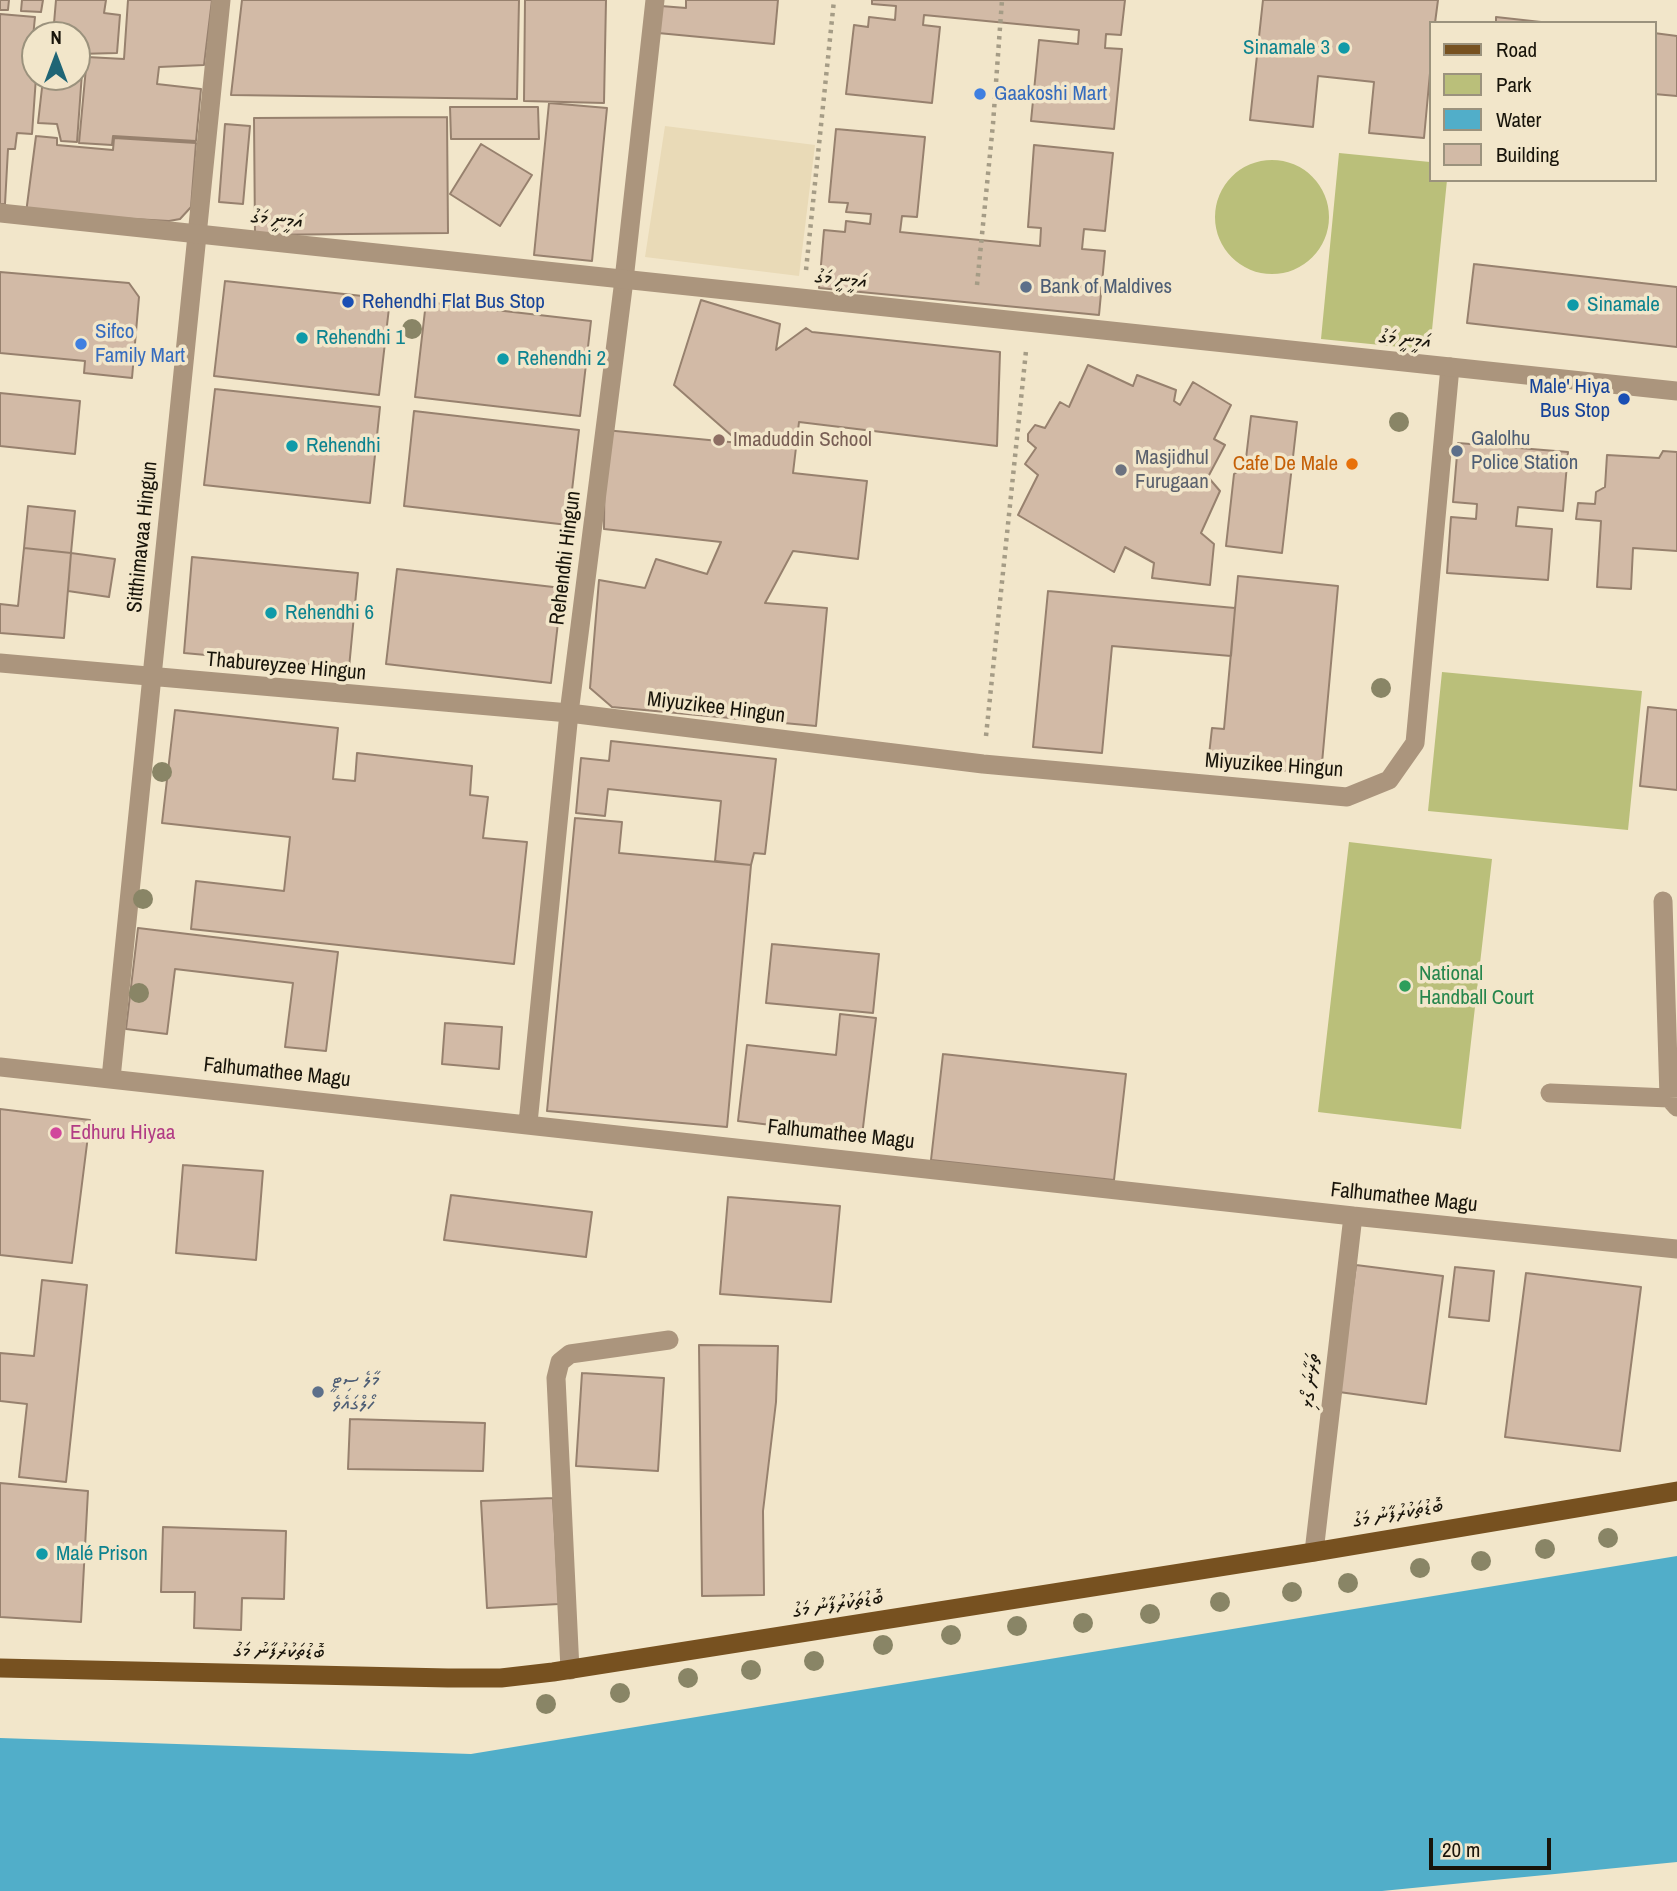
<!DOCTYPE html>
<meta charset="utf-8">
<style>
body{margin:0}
#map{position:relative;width:1677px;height:1891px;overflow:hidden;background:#f2e6ca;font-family:"Archivo Narrow",sans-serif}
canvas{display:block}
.legend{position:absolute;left:1429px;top:21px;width:228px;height:161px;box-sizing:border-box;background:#f2e6ca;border:2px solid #9b927d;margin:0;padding:9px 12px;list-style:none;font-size:21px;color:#18140a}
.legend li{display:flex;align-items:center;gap:14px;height:35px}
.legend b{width:35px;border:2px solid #9b927d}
.north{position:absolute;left:21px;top:21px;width:70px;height:70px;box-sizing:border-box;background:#f2e6ca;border:2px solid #9b927d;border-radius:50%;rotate:0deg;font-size:19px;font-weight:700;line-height:28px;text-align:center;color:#18140a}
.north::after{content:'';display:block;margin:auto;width:24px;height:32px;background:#1f6575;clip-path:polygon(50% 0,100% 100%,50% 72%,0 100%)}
.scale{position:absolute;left:1429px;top:1838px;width:122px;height:32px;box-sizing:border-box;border:4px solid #18140a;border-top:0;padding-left:9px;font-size:21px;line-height:24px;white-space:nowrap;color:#18140a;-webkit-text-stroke:5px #f2e6ca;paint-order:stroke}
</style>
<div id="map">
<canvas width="1677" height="1891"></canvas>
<ul class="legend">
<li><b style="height:9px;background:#775120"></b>Road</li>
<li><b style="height:19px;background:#babf7a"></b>Park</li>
<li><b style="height:19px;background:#51aec9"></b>Water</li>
<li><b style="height:19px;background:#d2baa6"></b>Building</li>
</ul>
<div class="north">N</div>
<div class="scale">20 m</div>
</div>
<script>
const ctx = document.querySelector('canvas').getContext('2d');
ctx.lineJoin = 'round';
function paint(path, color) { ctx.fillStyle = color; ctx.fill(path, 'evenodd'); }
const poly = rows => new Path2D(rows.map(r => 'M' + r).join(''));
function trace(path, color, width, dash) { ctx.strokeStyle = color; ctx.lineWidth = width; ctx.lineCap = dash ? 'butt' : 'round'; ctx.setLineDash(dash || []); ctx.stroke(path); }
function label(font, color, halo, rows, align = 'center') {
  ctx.font = font + ' "Archivo Narrow","Noto Sans Thaana",sans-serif'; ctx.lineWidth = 7; ctx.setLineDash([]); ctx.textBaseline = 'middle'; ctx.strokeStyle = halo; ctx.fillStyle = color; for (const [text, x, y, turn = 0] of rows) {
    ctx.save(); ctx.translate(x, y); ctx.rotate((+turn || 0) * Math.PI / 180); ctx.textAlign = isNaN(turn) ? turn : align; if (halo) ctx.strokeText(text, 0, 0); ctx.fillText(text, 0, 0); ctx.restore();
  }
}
paint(poly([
 [665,126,815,145,799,276,645,257]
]), '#e9dab7');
paint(poly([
 [1339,153,1430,162,1430,180,1447,180,1430,350,1321,339],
 '1215 217a57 57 0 1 1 114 0a57 57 0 1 1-114 0Z',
 [1442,672,1642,691,1628,830,1428,811],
 [1349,842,1492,859,1461,1129,1318,1112]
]), '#babf7a');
paint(poly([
 [1677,1556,1677,1891,0,1891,0,1738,471,1754]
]), '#51aec9');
paint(poly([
 [1677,1862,1677,1891,1382,1891]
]), '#f2e6ca');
const building = poly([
 [0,0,9,0,8,10,0,10,0,0],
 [22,0,43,0,41,12,21,11,22,0],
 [56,0,106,0,104,13,120,15,117,53,77,54,77,35,53,35,56,0],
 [128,0,212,0,204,65,159,67,157,84,201,89,196,141,113,136,112,145,79,143,87,57,124,59,128,0],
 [242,0,519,0,517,99,231,95,242,0],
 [525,0,606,0,604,103,524,101,525,0],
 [686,0,778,0,774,44,658,33,661,6,686,8,686,0],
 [872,0,1125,0,1121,35,1106,34,1105,48,1122,49,1114,129,1031,121,1039,40,1078,44,1079,30,924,15,923,25,940,27,932,103,846,94,854,25,868,27,869,17,895,20,896,6,872,4,872,0],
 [1263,0,1438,0,1435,23,1430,23,1430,73,1424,138,1369,133,1374,82,1318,76,1313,127,1250,120,1263,0],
 [0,14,35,17,33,37,35,37,36,77,32,134,17,133,15,149,8,149,5,204,0,204,0,14],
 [1496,17,1550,23,1496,23,1496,17],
 [1654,33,1677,36,1677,96,1654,94,1654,33],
 [77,58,83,59,77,142,61,141,57,124,38,123,43,79,45,77,77,77,77,58],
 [549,103,607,108,592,261,534,255,549,103],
 [450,107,538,107,539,139,451,139,450,107],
 [447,117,448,233,255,235,254,118,447,117],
 [225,124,250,126,243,204,219,202,225,124],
 [836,129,925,137,917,217,902,216,900,232,1040,246,1041,228,1028,227,1034,145,1113,153,1105,231,1084,229,1082,249,1105,251,1099,315,819,288,824,230,845,232,846,221,870,224,871,214,846,212,848,203,829,202,836,129],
 [36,136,57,138,57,145,113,150,114,138,196,143,191,207,180,219,169,221,26,213,36,136],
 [481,144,532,175,500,226,450,194,481,144],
 [1474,264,1677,287,1677,347,1467,323,1474,264],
 [0,272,129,283,139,297,132,378,84,373,85,361,0,353,0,272],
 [225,281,390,299,379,395,214,376,225,281],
 [701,300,780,324,776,350,806,328,812,332,1000,352,997,446,799,422,793,473,867,481,858,559,793,551,765,603,827,608,816,726,612,707,590,688,599,580,645,588,656,559,707,574,721,542,604,529,605,430,740,443,674,385,701,300],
 [426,302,591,321,580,416,415,397,426,302],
 [1088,365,1133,386,1137,375,1176,390,1174,401,1180,405,1193,382,1231,405,1214,439,1225,445,1208,477,1220,491,1201,533,1214,544,1210,585,1152,578,1154,563,1125,547,1114,572,1018,515,1038,475,1025,464,1036,448,1028,441,1028,434,1035,425,1045,428,1060,402,1069,407,1088,365],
 [215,389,380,407,370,503,204,485,215,389],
 [0,393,80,401,75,454,0,446,0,393],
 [414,411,579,430,568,525,404,506,414,411],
 [1251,416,1297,422,1282,553,1226,546,1234,474,1245,467,1251,416],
 [1458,443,1568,452,1563,511,1518,507,1516,526,1552,529,1548,580,1447,573,1451,517,1476,519,1477,504,1453,502,1458,443],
 [1663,451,1677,452,1677,551,1633,548,1631,589,1597,587,1601,521,1576,519,1578,503,1595,504,1596,492,1605,487,1607,455,1659,458,1663,451],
 [28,506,75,511,71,553,24,548,28,506],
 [24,548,71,553,64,638,0,633,0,604,18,606,24,548],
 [71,553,115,559,109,597,68,591,71,553],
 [192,557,358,573,349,668,184,653,192,557],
 [397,569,562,588,551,683,386,664,397,569],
 [1238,576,1338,586,1321,774,1208,764,1212,728,1224,729,1238,576],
 [1048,591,1235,608,1231,656,1112,646,1102,753,1033,747,1048,591],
 [1648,707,1677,710,1677,790,1640,786,1648,707],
 [175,710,338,728,333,779,355,781,357,753,472,766,470,795,488,797,483,838,527,842,514,964,191,929,196,881,284,891,290,837,162,823,175,710],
 [611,741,776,759,765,854,754,853,751,865,715,861,721,801,608,789,605,816,576,813,581,758,609,761,611,741],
 [575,818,622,822,619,853,751,865,727,1127,547,1111,575,818],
 [138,928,338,952,326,1051,285,1047,293,983,175,969,167,1034,126,1029,138,928],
 [772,944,879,954,873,1013,766,1003,772,944],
 [840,1014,876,1018,862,1136,738,1121,747,1045,836,1055,840,1014],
 [445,1023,502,1027,499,1069,442,1064,445,1023],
 [943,1054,1126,1074,1114,1180,931,1160,943,1054],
 [0,1109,90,1120,72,1263,0,1255,0,1109],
 [183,1165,263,1171,256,1260,176,1253,183,1165],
 [451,1195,592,1212,586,1257,444,1240,451,1195],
 [728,1197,840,1206,831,1302,720,1294,728,1197],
 [1356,1265,1443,1276,1426,1404,1339,1392,1356,1265],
 [1455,1267,1494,1271,1489,1321,1449,1317,1455,1267],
 [1526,1273,1641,1287,1620,1451,1505,1437,1526,1273],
 [42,1280,87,1285,66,1482,19,1477,27,1404,0,1401,0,1353,34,1356,42,1280],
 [699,1345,778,1346,776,1402,763,1511,764,1595,702,1596,699,1345],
 [582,1373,664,1378,658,1471,576,1466,582,1373],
 [350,1419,485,1423,483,1471,348,1469,350,1419],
 [0,1483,88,1491,81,1622,0,1617,0,1483],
 [553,1498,559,1604,487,1608,481,1501,553,1498],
 [163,1527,286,1531,284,1599,242,1598,241,1630,194,1628,195,1592,161,1592,163,1527]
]);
paint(building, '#d2baa6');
trace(building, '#97816e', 2);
trace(poly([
 [806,270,834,0],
 [977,285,993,124,1002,0],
 [986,736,1026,351]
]), '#a59c86', 4.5, [3.5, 5]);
trace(poly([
 [1663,901,1669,1098,1677,1107],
 [1550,1093,1669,1098],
 [570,1670,556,1378,560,1362,570,1354,669,1340]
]), '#ab957d', 19);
trace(poly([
 [0,663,569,713,983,764,1347,797,1389,780,1415,743,1450,367],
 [0,1067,1353,1216,1677,1249],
 [111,1078,221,0],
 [528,1123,569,713,624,280,655,0],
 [1314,1552,1353,1216]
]), '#ab957d', 19);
trace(poly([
 [0,213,1677,391]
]), '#ab957d', 19);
trace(poly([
 [0,1668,448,1678,501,1678,553,1672,1314,1552,1677,1491]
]), '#775120', 19);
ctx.fillStyle = '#898566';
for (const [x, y] of [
 [412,329],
 [1399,422],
 [1381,688],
 [162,772],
 [143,899],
 [139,993],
 [1608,1538],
 [1545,1549],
 [1481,1561],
 [1420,1568],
 [1348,1583],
 [1292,1592],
 [1220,1602],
 [1150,1614],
 [1083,1623],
 [1017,1626],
 [951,1635],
 [883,1645],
 [814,1661],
 [751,1670],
 [688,1678],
 [620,1693],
 [546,1704]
]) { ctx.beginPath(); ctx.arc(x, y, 10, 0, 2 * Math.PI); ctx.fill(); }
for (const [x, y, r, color] of [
 [1344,48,7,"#0f9aa8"],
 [980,94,7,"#3f7fe0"],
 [1026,287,7,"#5c6f8a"],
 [348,302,7,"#1a4fb4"],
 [1573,305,7,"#0f9aa8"],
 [302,338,7,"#0f9aa8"],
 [81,344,7,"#3f7fe0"],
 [503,359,7,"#0f9aa8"],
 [1624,399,7,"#1a4fb4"],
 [719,440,7,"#8d6e63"],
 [292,446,7,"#0f9aa8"],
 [1457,451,7,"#5c6f8a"],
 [1352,464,7,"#e8710a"],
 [1121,470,7,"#6b7280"],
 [271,613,7,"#0f9aa8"],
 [1405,986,7,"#2e9e5b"],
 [56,1133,7,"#d1479c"],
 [318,1392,7,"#5c6f8a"],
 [42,1554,7,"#0f9aa8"]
]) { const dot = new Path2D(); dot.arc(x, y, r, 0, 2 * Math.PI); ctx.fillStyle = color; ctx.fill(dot); trace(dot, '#f2e6ca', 2.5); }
label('21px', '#0d838f', '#f2e6ca', [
 ["Sinamale 3",1330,48,"right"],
 ["Sinamale",1587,305],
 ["Rehendhi 1",316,338],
 ["Rehendhi 2",517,359],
 ["Rehendhi",306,446],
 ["Rehendhi 6",285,613],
 ["Malé Prison",56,1554]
], 'left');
label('21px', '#366cbe', '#f2e6ca', [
 ["Gaakoshi Mart",994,94],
 ["Sifco",95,332],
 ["Family Mart",95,356]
], 'left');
label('21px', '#18140a', '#f2e6ca', [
 ["އަމީނީ މަގު",277,220,6],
 ["އަމީނީ މަގު",841,280,6],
 ["އަމީނީ މަގު",1405,340,6],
 ["Sitthimavaa Hingun",143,537,-84],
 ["Rehendhi Hingun",566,558,-83],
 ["Thabureyzee Hingun",286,667,5],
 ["Miyuzikee Hingun",716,708,7],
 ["Miyuzikee Hingun",1274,766,4],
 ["Falhumathee Magu",277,1073,6],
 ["Falhumathee Magu",841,1135,6],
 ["Falhumathee Magu",1404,1198,6],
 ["ތަރާނަ ގޯޅި",1311,1381,-83],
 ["ބޮޑުތަކުރުފާނު މަގު",1398,1514,-10],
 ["ބޮޑުތަކުރުފާނު މަގު",838,1605,-9],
 ["ބޮޑުތަކުރުފާނު މަގު",279,1652,1]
]);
label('21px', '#4e5e75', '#f2e6ca', [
 ["Bank of Maldives",1040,287],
 ["Galolhu",1471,439],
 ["Police Station",1471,463],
 ["މާލެ ސިޓީ",332,1380],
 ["ހޯލްގައެވެ",332,1404]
], 'left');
label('21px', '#164399', '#f2e6ca', [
 ["Rehendhi Flat Bus Stop",362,302],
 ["Male' Hiya",1610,387,"right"],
 ["Bus Stop",1610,411,"right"]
], 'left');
label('21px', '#785e54', '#f2e6ca', [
 ["Imaduddin School",733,440]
], 'left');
label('21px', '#5b616d', '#f2e6ca', [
 ["Masjidhul",1135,458],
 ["Furugaan",1135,482]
], 'left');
label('21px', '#c56008', '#f2e6ca', [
 ["Cafe De Male",1338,464]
], 'right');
label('21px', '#27864d', '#f2e6ca', [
 ["National",1419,974],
 ["Handball Court",1419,998]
], 'left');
label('21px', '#b23c85', '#f2e6ca', [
 ["Edhuru Hiyaa",70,1133]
], 'left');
</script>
